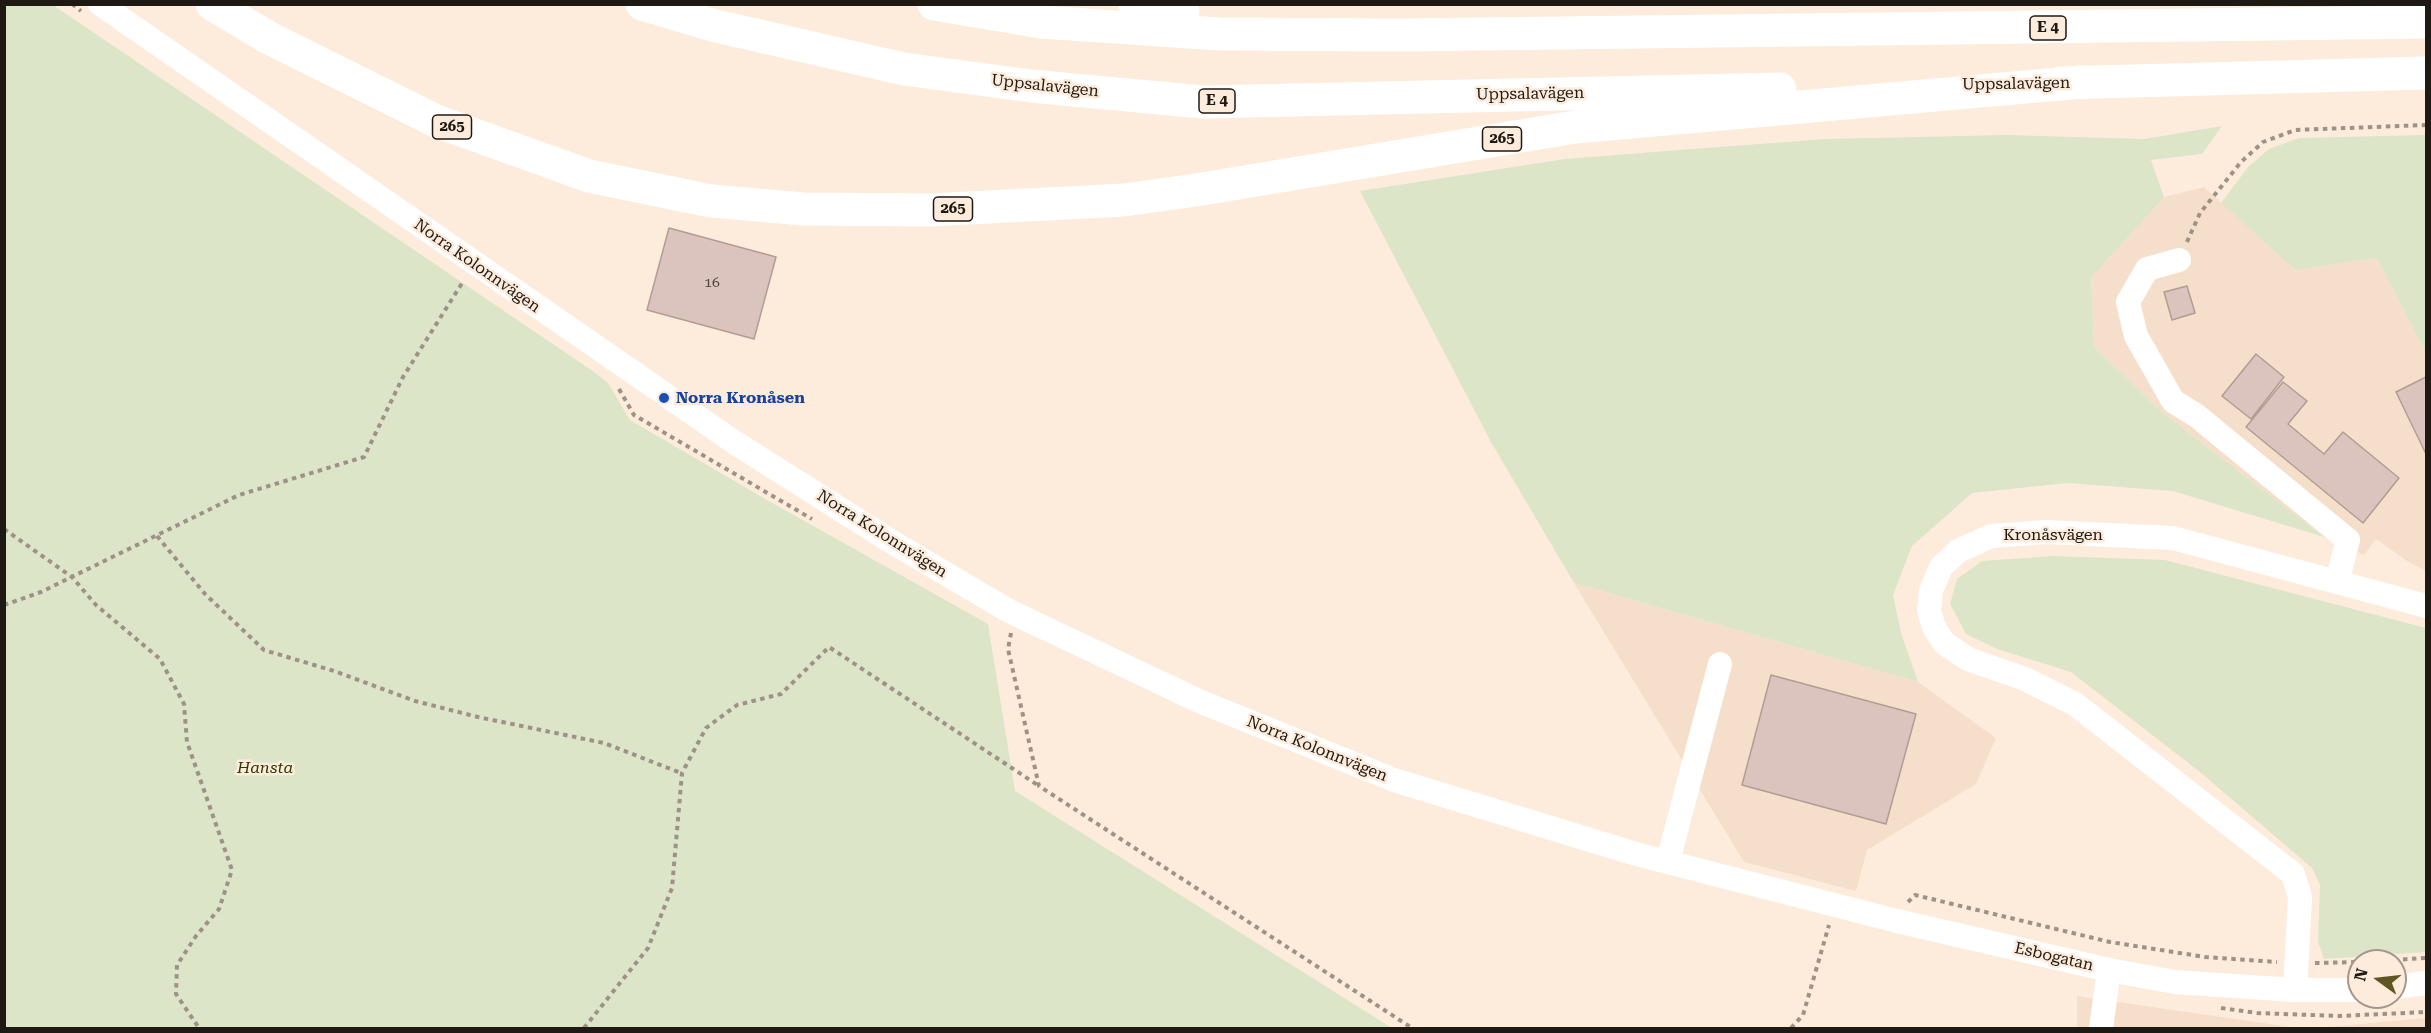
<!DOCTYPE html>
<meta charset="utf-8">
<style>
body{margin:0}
#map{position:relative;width:2431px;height:1033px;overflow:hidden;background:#fdecdc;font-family:"Roboto Serif",serif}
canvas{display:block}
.frame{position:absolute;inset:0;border:6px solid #1f1913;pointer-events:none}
.north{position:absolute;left:2347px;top:949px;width:60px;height:60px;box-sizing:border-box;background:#fdecdc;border:2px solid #a4988c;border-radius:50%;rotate:285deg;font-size:16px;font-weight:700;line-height:24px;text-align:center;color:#1f1913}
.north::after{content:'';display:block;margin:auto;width:21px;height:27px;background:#5f5623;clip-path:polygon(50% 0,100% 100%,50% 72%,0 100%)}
</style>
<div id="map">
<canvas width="2431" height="1033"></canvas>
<div class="frame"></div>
<div class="north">N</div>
</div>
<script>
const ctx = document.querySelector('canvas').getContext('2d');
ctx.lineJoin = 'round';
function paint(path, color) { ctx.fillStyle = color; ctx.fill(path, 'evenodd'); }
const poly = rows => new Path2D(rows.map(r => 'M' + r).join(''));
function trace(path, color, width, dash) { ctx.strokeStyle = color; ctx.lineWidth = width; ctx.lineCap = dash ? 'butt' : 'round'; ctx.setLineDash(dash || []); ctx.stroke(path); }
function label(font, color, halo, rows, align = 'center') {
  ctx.font = font + ' "Roboto Serif",serif'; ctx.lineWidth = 5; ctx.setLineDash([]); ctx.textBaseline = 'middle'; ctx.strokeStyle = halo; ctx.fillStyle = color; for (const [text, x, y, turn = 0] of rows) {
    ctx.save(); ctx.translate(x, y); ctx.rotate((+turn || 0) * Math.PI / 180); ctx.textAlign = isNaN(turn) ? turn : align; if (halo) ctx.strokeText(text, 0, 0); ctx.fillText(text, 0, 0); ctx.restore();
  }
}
paint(poly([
 [2204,187,2295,270,2377,258,2426,353,2426,571,2407,561,2376,539,2364,555,2324,537,2162,412,2094,347,2091,278,2164,197],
 [1574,583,1918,682,1996,738,1976,784,1867,850,1856,891,1744,862],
 [2077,996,2297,1028,2077,1028],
 [2426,1018,2426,1028,2317,1028]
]), '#f6dfca');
paint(poly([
 [5,4,53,5,597,374,608,383,630,420,767,500,988,624,1015,791,1392,1028,5,1028],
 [2222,126,2202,154,2151,160,2164,197,2091,278,2094,347,2162,412,2324,537,2173,491,2067,483,1972,493,1912,546,1893,595,1901,633,1918,682,1574,583,1491,442,1360,191,1565,159,1692,149,1827,139,2007,135,2144,139],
 [2426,135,2426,353,2377,258,2295,270,2221,203,2248,167,2269,149,2299,138],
 [2053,556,2165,560,2426,628,2426,952,2324,959,2318,942,2320,885,2312,868,2200,772,2071,672,1997,649,1966,634,1950,604,1957,579,1982,561]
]), '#dce5c7');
const building = poly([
 [669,228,776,257,754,339,647,310,669,228],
 [2187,286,2195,313,2172,320,2164,292,2187,286],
 [2256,354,2284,377,2251,419,2222,396,2256,354],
 [2426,377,2426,454,2396,392,2426,377],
 [2283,382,2307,401,2288,424,2324,454,2343,432,2399,478,2363,523,2246,427,2283,382],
 [1771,675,1916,714,1886,824,1742,785,1771,675]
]);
paint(building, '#dbc4bd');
trace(building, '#b29c94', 1.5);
trace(poly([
 [72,4,81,11],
 [2187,242,2200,213,2241,162,2263,142,2295,130,2426,125],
 [619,389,634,415,812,519],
 [4,529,72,577,96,605,160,659,184,704,187,742,232,870,219,909,196,936,177,965,176,994,199,1028],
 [157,536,205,594,264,650,334,671,415,701,478,717,604,743,681,773],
 [4,605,41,592,239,495,364,457,403,377,464,280],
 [1011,633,1008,649,1039,786,1412,1028],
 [1908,902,1915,895,2110,942,2205,957,2277,962],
 [2376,961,2426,958],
 [2315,963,2359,962],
 [2221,1008,2257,1013,2339,1016,2426,1012],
 [584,1028,648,948,672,888,682,773,706,728,737,705,781,694,829,647,1039,786],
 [1791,1028,1803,1015,1829,925]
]), '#9e9286', 4, [4.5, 4.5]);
trace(poly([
 [100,4,734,442,892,542,1009,611,1199,701,1394,780,1636,854,1897,921,2109,970,2175,982,2295,990,2359,990],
 [2179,260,2147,269,2128,302,2136,336,2173,401,2197,416,2348,540,2337,582],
 [1668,861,1720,664],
 [2395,987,2426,983],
 [2295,990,2300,897,2293,874,2075,704,2025,679,1968,659,1944,643,1934,627,1929,611,1931,591,1941,567,1958,551,1991,536,2046,532,2173,538,2426,606],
 [2101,1028,2109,970]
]), '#fff', 24);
trace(poly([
 [212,4,269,38,436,121,589,176,711,201,804,209,930,210,1124,200,1196,190,1575,127,2082,82],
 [642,4,712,25,904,69,1031,86,1203,102,1780,89],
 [934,4,1041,22,1219,34,1403,35,2426,22],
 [1135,4,1183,11],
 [2059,83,2426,73]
]), '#fff', 33);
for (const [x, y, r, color] of [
 [664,398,6,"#1a4fb4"]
]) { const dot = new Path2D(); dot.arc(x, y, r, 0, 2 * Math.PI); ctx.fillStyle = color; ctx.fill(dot); trace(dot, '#fdecdc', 2); }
label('14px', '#4e443e', null, [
 ["16",712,283]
]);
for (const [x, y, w] of [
 [2048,28,36],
 [1217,101,36],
 [452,127,39],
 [1502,139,39],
 [953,209,39]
]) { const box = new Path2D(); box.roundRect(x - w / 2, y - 12, w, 24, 4.5); ctx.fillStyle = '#fdecdc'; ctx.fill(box); trace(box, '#1f1913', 1.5); }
label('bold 15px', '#1f1913', null, [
 ["E 4",2048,28],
 ["E 4",1217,101],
 ["265",452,127],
 ["265",1502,139],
 ["265",953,209]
]);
label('16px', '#1f1913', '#fdecdc', [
 ["Uppsalavägen",2016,84,-1],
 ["Uppsalavägen",1045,86,6],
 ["Uppsalavägen",1530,94,-1],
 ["Norra Kolonnvägen",477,266,35],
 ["Norra Kolonnvägen",882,534,32],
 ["Kronåsvägen",2053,535],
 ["Norra Kolonnvägen",1317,749,22],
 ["Esbogatan",2054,957,13]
]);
label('bold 16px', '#164399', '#fdecdc', [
 ["Norra Kronåsen",676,398]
], 'left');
label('italic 16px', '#2d3900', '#fdecdc', [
 ["Hansta",265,768]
]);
</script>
